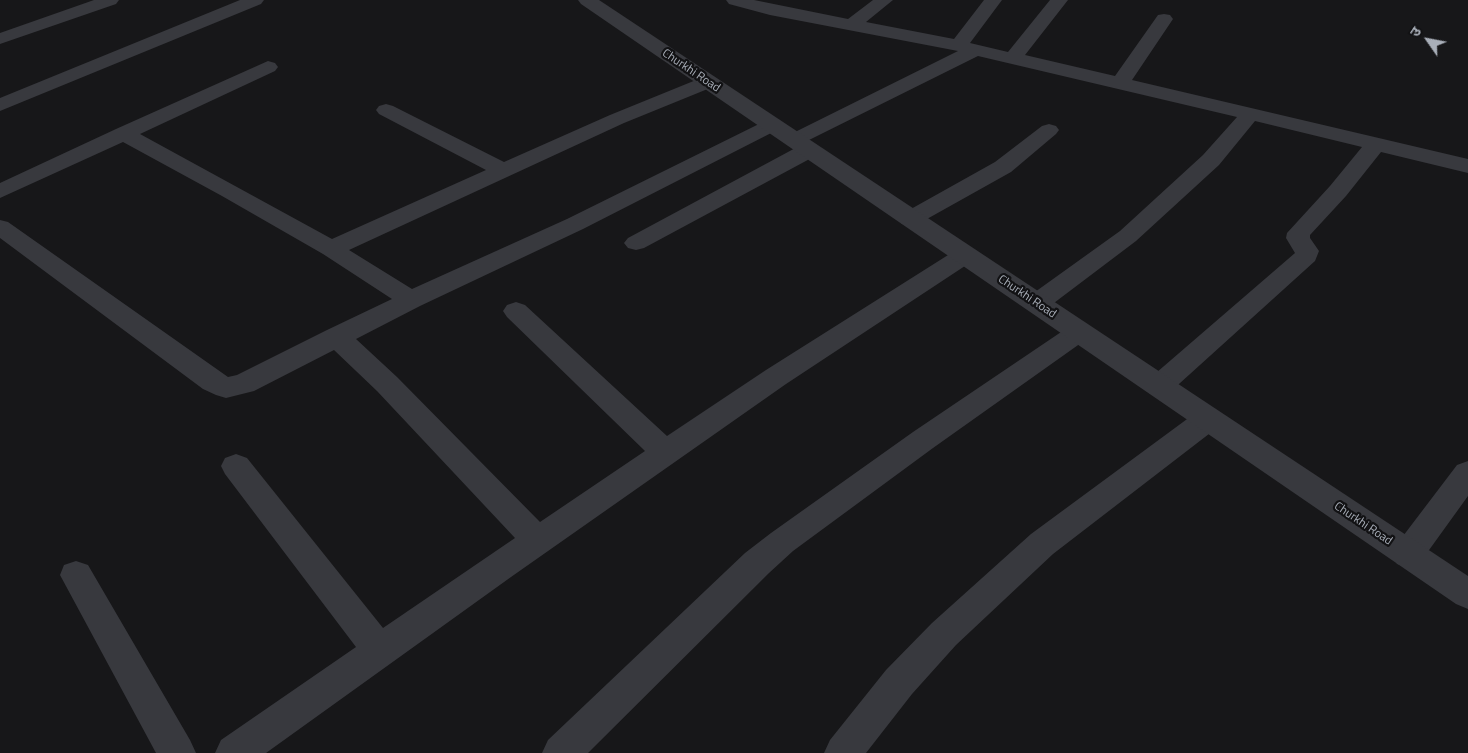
<!DOCTYPE html>
<meta charset="utf-8">
<style>
body{margin:0}
#map{position:relative;width:1468px;height:753px;overflow:hidden;background:#171719;font-family:"Titillium Web","Noto Sans Devanagari",sans-serif}
canvas{display:block}
.north{position:absolute;left:1403px;top:15px;width:50px;height:50px;-webkit-text-stroke:4px #121214;paint-order:stroke;rotate:303deg;font-size:14px;font-weight:700;line-height:20px;text-align:center;color:#a9afb9}
.north::after{content:'';display:block;margin:auto;width:18px;height:22px;background:#a9afb9;clip-path:polygon(50% 0,100% 100%,50% 72%,0 100%)}
</style>
<div id="map">
<canvas width="1468" height="753"></canvas>
<div class="north">उ</div>
</div>
<script>
const ctx = document.querySelector('canvas').getContext('2d');
ctx.lineJoin = 'round';
const poly = rows => new Path2D(rows.map(r => 'M' + r).join(''));
function paint(path, color) { ctx.fillStyle = color; ctx.fill(path, 'evenodd'); }
function label(font, color, halo, rows, align = 'center') {
  ctx.font = font + ' "Titillium Web",sans-serif'; ctx.lineWidth = 4.5; ctx.setLineDash([]); ctx.textBaseline = 'middle'; ctx.strokeStyle = halo; ctx.fillStyle = color; for (const [text, x, y, turn = 0] of rows) {
    ctx.save(); ctx.translate(x, y); ctx.rotate((+turn || 0) * Math.PI / 180); ctx.textAlign = isNaN(turn) ? turn : align; if (halo) ctx.strokeText(text, 0, 0); ctx.fillText(text, 0, 0); ctx.restore();
  }
}
paint(poly([
 [94,0,119,0,116,4,0,44,0,33,94,0],
 [240,0,264,0,261,4,0,111,0,98,240,0],
 [726,0,754,0,848,19,873,0,893,0,866,22,954,39,984,0,1002,0,970,43,1008,52,1050,0,1068,0,1025,55,1115,76,1158,15,1164,14,1170,15,1173,19,1132,80,1468,159,1468,173,1381,152,1346,196,1310,235,1310,238,1319,251,1315,261,1169,393,1159,396,1149,393,1145,386,1149,379,1295,253,1286,238,1287,233,1330,186,1362,147,1255,121,1219,165,1136,241,1046,309,1037,311,1028,309,1024,303,1028,297,1120,231,1203,155,1237,117,978,56,801,144,794,146,787,144,783,140,787,136,958,51,770,15,729,4,726,0],
 [268,61,275,63,278,67,275,71,140,134,332,239,486,170,379,114,376,110,379,106,386,104,393,106,504,162,610,115,701,78,708,76,715,78,718,82,715,86,624,123,349,250,412,289,567,219,765,121,772,119,779,121,782,125,779,129,583,229,420,306,356,339,397,377,540,522,645,451,507,317,503,311,507,305,516,302,525,305,667,436,766,370,956,250,965,247,974,250,977,255,974,260,786,384,511,577,266,753,215,753,221,740,356,647,225,474,221,466,225,458,236,454,247,458,383,628,515,538,377,391,334,350,254,391,226,398,216,395,203,389,0,238,0,220,8,222,228,377,237,375,327,330,392,299,323,254,222,196,123,142,0,198,0,183,116,129,268,61],
 [1049,124,1056,126,1059,130,1056,134,1011,172,918,224,910,226,902,224,898,219,902,214,995,162,1042,126,1049,124],
 [809,144,817,145,820,150,817,155,644,248,636,250,628,248,624,243,628,238,801,145,809,144],
 [1079,323,1088,326,1092,332,1088,338,933,448,793,551,769,573,588,753,542,753,548,740,745,553,771,533,913,432,1070,326,1079,323],
 [1208,408,1218,411,1222,419,1218,427,1053,554,956,645,912,694,866,753,824,753,830,740,886,670,932,623,1031,534,1198,411,1208,408],
 [1468,461,1468,496,1419,564,1408,568,1397,564,1392,554,1397,544,1457,465,1468,461],
 [76,561,88,565,190,740,196,753,156,753,60,575,64,565,76,561]
]), '#38393e');
paint(poly([
 [578,0,599,0,1468,576,1468,609,1456,604,581,4,578,0]
]), '#38393e');
label('12px', '#a9afb9', '#121214', [
 ["Churkhi Road",691,71,34],
 ["Churkhi Road",1027,297,34],
 ["Churkhi Road",1363,524,34]
]);
</script>
